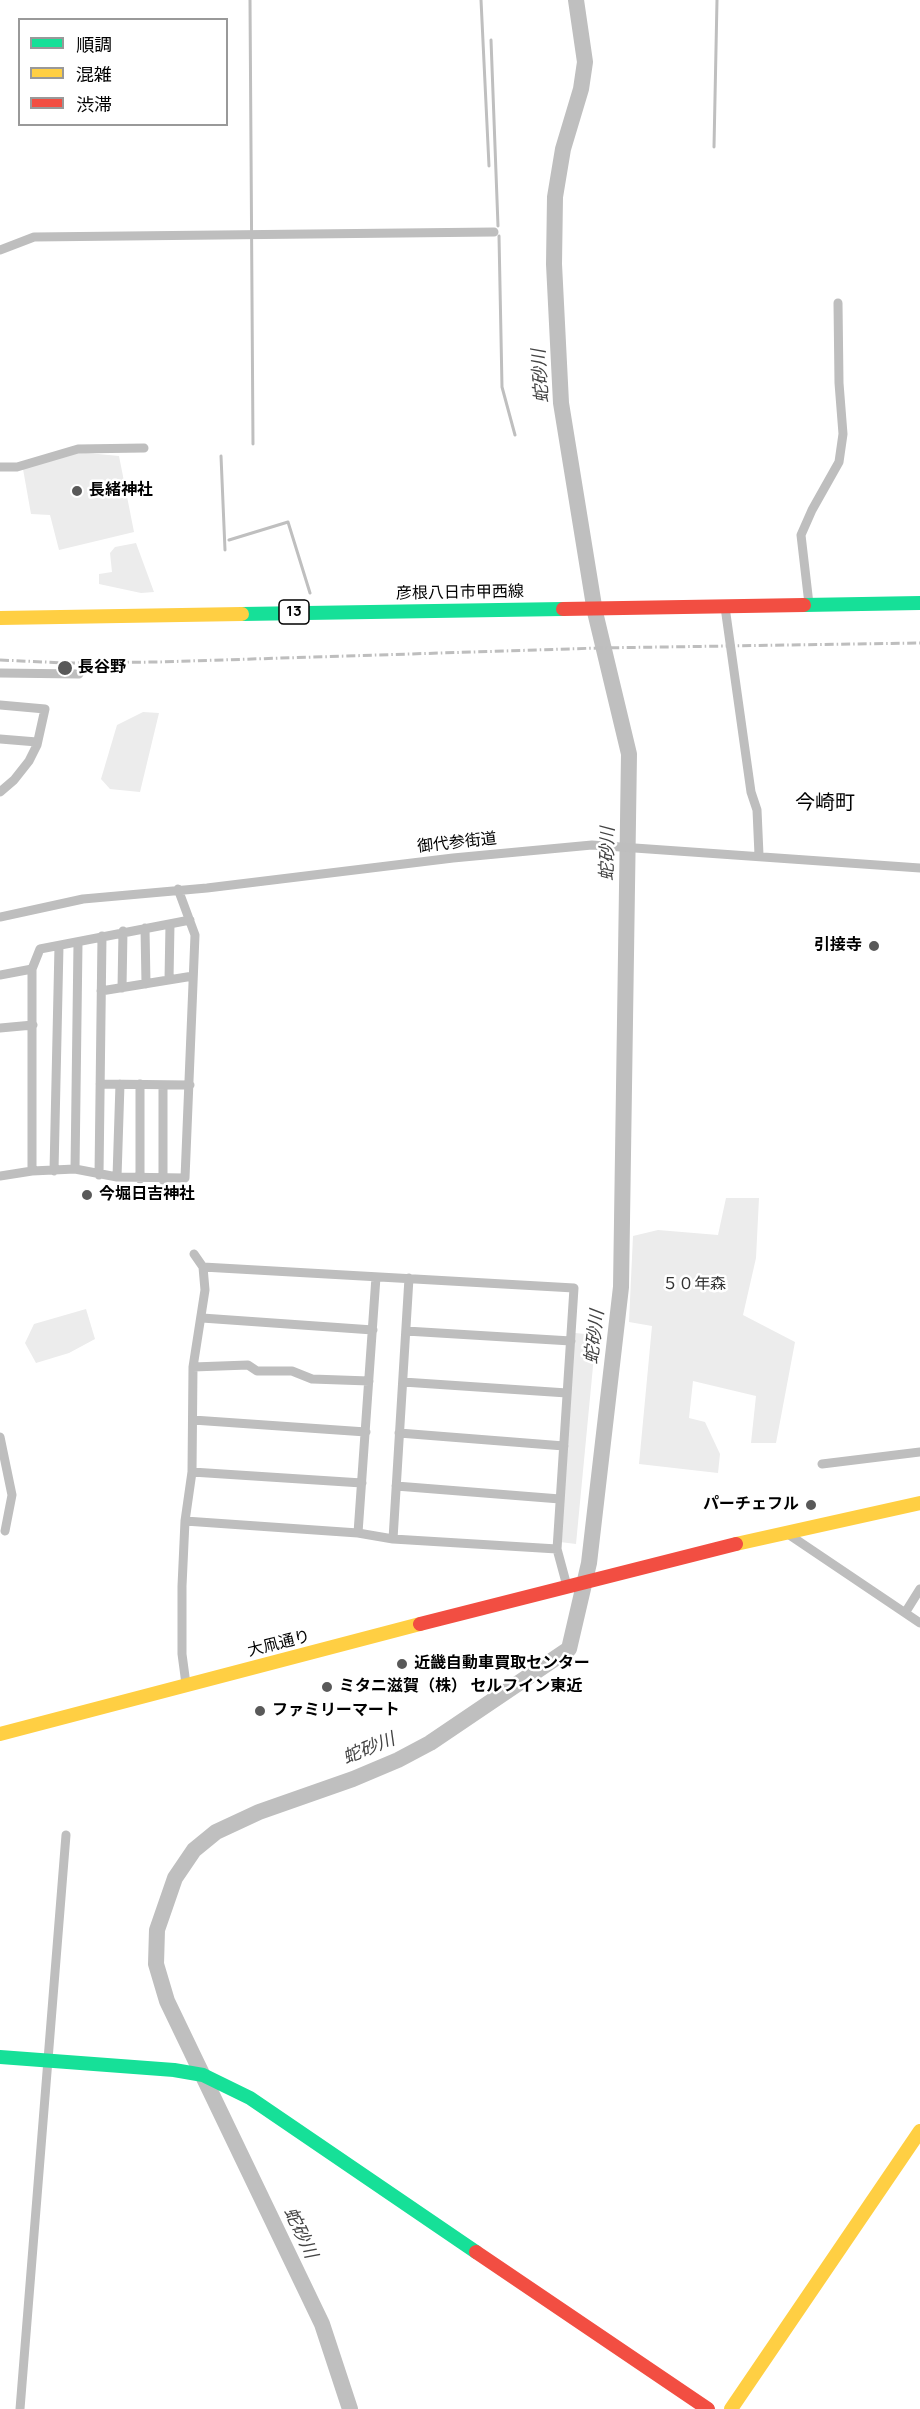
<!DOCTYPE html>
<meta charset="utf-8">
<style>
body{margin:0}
#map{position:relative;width:920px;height:2409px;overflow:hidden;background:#fff;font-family:Manrope,"Noto Sans JP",sans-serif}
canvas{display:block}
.legend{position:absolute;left:18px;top:18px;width:210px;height:108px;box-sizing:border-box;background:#fff;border:2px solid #999;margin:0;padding:8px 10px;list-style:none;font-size:18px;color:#000}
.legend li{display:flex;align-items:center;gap:12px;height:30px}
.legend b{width:30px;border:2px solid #999}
</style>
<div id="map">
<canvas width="920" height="2409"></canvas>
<ul class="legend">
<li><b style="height:8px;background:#16e098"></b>順調</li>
<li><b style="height:8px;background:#ffcf43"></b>混雑</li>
<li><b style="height:8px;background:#f24e42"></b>渋滞</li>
</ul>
</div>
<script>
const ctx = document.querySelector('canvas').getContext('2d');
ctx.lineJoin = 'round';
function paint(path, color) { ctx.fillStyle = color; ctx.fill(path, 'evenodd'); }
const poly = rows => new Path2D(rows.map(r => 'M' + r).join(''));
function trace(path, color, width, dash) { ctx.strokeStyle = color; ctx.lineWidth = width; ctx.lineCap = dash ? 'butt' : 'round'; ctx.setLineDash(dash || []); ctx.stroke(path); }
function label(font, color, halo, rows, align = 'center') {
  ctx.font = font + ' Manrope,"Noto Sans JP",sans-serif'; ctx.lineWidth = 5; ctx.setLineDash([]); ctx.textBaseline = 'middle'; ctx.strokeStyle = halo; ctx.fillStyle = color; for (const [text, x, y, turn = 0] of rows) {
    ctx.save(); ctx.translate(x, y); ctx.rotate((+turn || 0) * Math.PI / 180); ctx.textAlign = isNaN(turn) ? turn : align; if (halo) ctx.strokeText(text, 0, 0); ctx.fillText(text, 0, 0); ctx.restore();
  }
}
paint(poly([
 [77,452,119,456,134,532,59,550,50,515,31,514,23,469],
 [136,543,154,592,141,593,99,584,99,574,112,572,110,553,115,547],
 [143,712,159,713,140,792,110,789,101,779,117,725],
 [726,1198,759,1198,756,1258,743,1315,795,1342,776,1443,751,1443,756,1396,693,1381,689,1418,705,1422,720,1454,718,1473,639,1464,652,1326,629,1322,633,1236,658,1230,718,1235],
 [86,1309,95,1339,69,1353,36,1363,25,1343,34,1324],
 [575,1333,596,1335,576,1544,560,1542]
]), '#ececec');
trace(poly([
 [250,0,253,444],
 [481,0,489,166],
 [491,40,498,226],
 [714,147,717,0],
 [499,236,502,387,515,435],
 [221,456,225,550],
 [229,540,288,522,310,593]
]), '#bfbfbf', 3);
trace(poly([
 [350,2409,322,2324,167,2001,156,1964,157,1930,175,1878,194,1850,216,1832,259,1812,353,1779,398,1760,430,1743,569,1649,589,1563,621,1287,629,754,595,612,561,403,554,264,555,197,563,149,581,89,585,62,576,0]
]), '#bfbfbf', 16);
trace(poly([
 [0,250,34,237,494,232],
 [0,467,17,467,78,449,144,448],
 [809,604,801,535,812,510,839,462,843,434,839,383,838,303],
 [725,607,751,792,757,810,759,855],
 [0,673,79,674],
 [0,705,45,709,37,745,29,761,14,780,0,792],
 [0,739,37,742],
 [0,917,83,899,207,888,453,858,592,845,920,868],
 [145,928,146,984],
 [0,975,32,969,40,949,190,920],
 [169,980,170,924],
 [122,988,123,931],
 [101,991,193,976],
 [0,1028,33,1025],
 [100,1084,190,1085],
 [75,1169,78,943],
 [32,1171,32,969],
 [54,1171,59,946],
 [99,1175,102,936],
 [0,1176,32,1171,75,1169,117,1177,185,1178,195,935,178,889],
 [117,1177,120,1084],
 [140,1179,140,1084],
 [163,1180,163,1085],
 [194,1254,203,1267,574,1288,557,1549,567,1586],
 [202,1318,373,1330],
 [406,1331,571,1341],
 [193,1367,248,1365,257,1371,292,1371,312,1379,369,1381],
 [403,1382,567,1393],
 [193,1420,366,1432],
 [399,1433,564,1446],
 [0,1437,12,1495,5,1531],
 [822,1464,920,1452],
 [192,1472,362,1483],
 [396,1486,560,1499],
 [185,1521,358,1533,393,1539,557,1549],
 [785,1532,920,1623],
 [358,1533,376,1277],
 [393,1539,409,1278],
 [905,1613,920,1589],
 [186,1684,182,1654,182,1586,185,1521,192,1472,193,1367,205,1290,203,1267],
 [20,2409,66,1835]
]), '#bebebe', 9);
trace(poly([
 [804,605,920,603],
 [242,614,563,609],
 [0,2057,174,2070,203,2075,250,2098,476,2252]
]), '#16e098', 14);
trace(poly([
 [0,618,242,614],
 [736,1544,920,1503],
 [0,1734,420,1624],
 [731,2409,920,2131]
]), '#ffcf43', 14);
trace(poly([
 [563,609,804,605],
 [420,1624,736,1544],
 [476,2252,708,2409]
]), '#f24e42', 14);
trace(poly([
 [0,660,66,663,158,662,598,648,920,643]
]), '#bebebe', 3, [9, 3, 1.5, 3]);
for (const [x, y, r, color] of [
 [77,491,6,"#595959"],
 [65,668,8,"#595959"],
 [874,946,6,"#595959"],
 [87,1195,6,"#595959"],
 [811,1505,6,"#595959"],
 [402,1664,6,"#595959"],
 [327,1687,6,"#595959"],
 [260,1711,6,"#595959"]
]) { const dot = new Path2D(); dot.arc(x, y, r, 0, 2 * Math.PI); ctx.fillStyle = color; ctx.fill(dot); trace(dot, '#fff', 2); }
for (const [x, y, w] of [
 [294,612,30]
]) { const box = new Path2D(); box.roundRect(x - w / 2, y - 12, w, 24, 4.5); ctx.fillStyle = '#fff'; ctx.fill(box); trace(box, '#000', 1.5); }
label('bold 15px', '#000', null, [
 ["13",294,612]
]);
label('bold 16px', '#000', '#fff', [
 ["長緒神社",89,491],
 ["長谷野",78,668],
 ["引接寺",862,946,"right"],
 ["今堀日吉神社",99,1195],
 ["パーチェフル",799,1505,"right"],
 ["近畿自動車買取センター",414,1664],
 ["ミタニ滋賀（株） セルフイン東近",339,1687],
 ["ファミリーマート",272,1711]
], 'left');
label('16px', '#000', '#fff', [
 ["彦根八日市甲西線",460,593,-1],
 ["御代参街道",457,843,-6],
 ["大凧通り",279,1644,-14]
]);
label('16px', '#333', '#fff', [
 ["５０年森",694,1285]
]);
label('italic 18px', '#444', '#fff', [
 ["蛇砂川",541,376,-94],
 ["蛇砂川",608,854,-89],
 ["蛇砂川",595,1337,-83],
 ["蛇砂川",369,1749,-22],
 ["蛇砂川",300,2233,65]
]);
label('20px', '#000', '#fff', [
 ["今崎町",825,803]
]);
</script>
